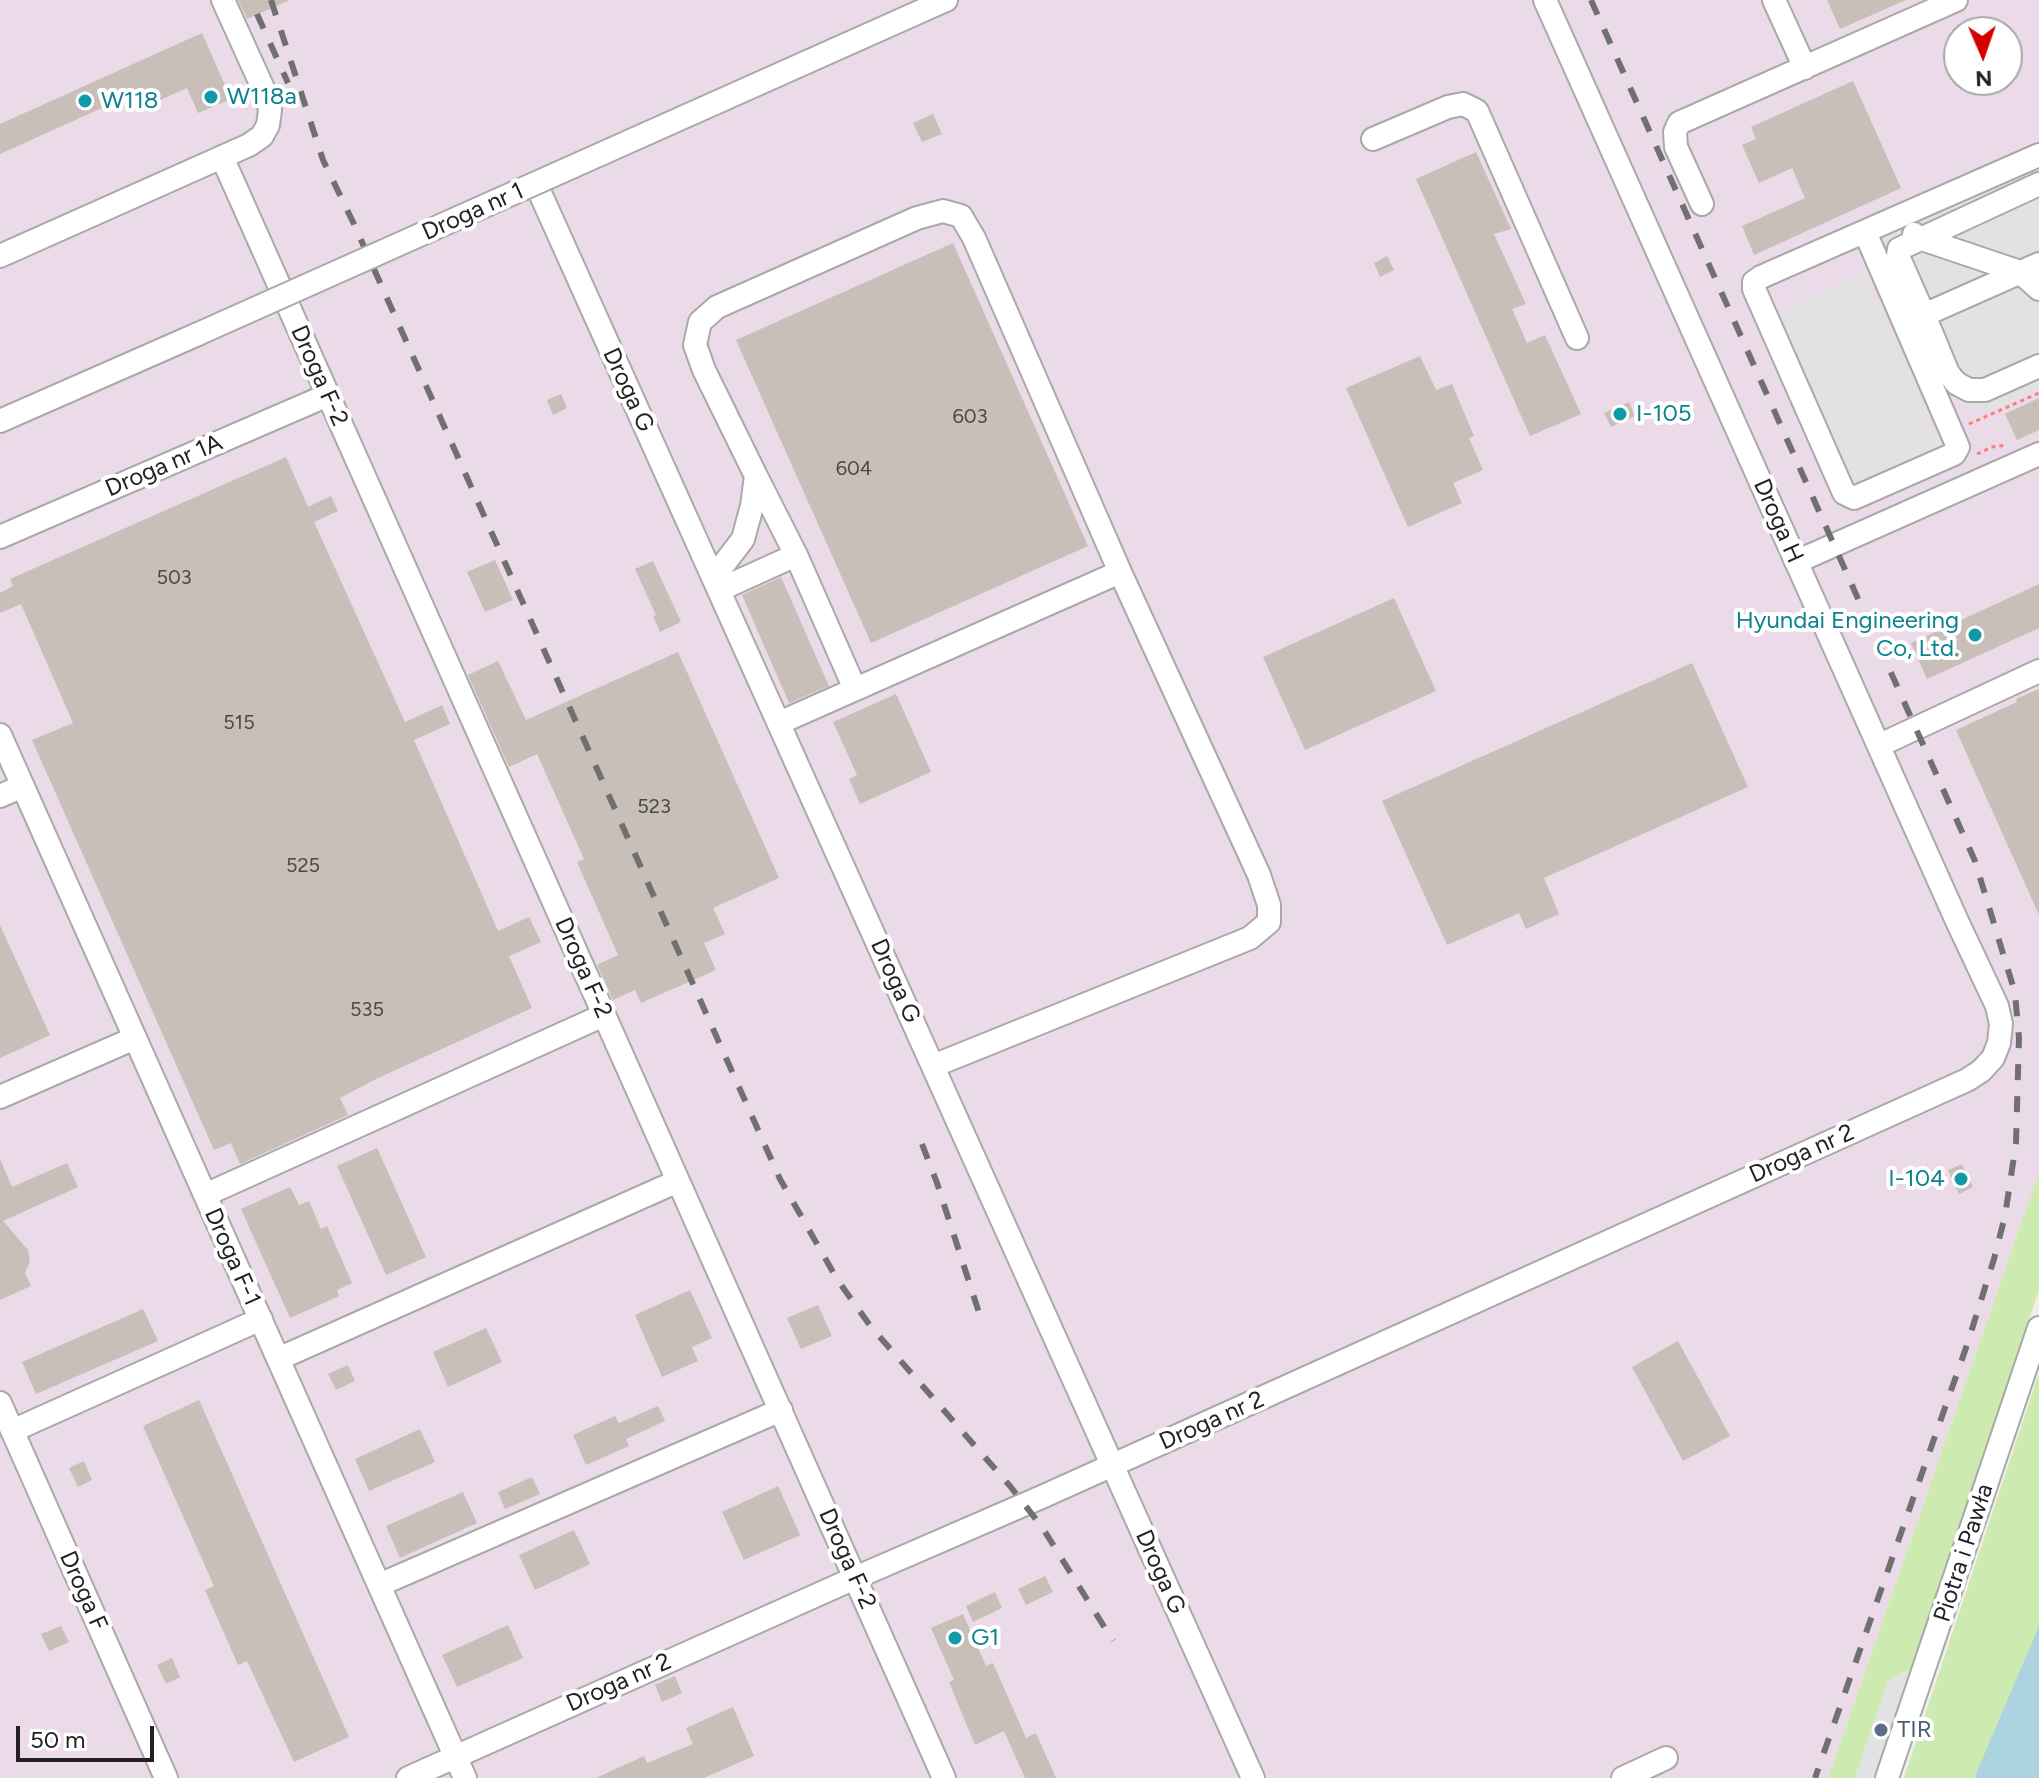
<!DOCTYPE html>
<meta charset="utf-8">
<style>
body{margin:0}
#map{position:relative;width:2039px;height:1778px;overflow:hidden;background:#f2efe9;font-family:Figtree,sans-serif}
canvas{display:block}
.north{position:absolute;left:1943px;top:16px;width:80px;height:80px;box-sizing:border-box;background:#fff;border:2px solid #a7a7a7;border-radius:50%;rotate:178deg;font-size:22px;font-weight:700;line-height:32px;text-align:center;color:#222}
.north::after{content:'';display:block;margin:auto;width:28px;height:36px;background:#d40000;clip-path:polygon(50% 0,100% 100%,50% 72%,0 100%)}
.scale{position:absolute;left:16px;top:1726px;width:138px;height:36px;box-sizing:border-box;border:4px solid #222;border-top:0;padding-left:10px;font-size:24px;line-height:28px;white-space:nowrap;color:#222;-webkit-text-stroke:6px #fff;paint-order:stroke}
</style>
<div id="map">
<canvas width="2039" height="1778"></canvas>
<div class="north">N</div>
<div class="scale">50 m</div>
</div>
<script>
const ctx = document.querySelector('canvas').getContext('2d');
ctx.lineJoin = 'round';
function paint(path, color) { ctx.fillStyle = color; ctx.fill(path, 'evenodd'); }
const poly = rows => new Path2D(rows.map(r => 'M' + r).join(''));
function trace(path, color, width, dash) { ctx.strokeStyle = color; ctx.lineWidth = width; ctx.lineCap = dash ? 'butt' : 'round'; ctx.setLineDash(dash || []); ctx.stroke(path); }
function label(font, color, halo, rows, align = 'center') {
  ctx.font = font + ' Figtree,sans-serif'; ctx.lineWidth = 8; ctx.setLineDash([]); ctx.textBaseline = 'middle'; ctx.strokeStyle = halo; ctx.fillStyle = color; for (const [text, x, y, turn = 0] of rows) {
    ctx.save(); ctx.translate(x, y); ctx.rotate((+turn || 0) * Math.PI / 180); ctx.textAlign = isNaN(turn) ? turn : align; if (halo) ctx.strokeText(text, 0, 0); ctx.fillText(text, 0, 0); ctx.restore();
  }
}
paint(poly([
 [0,0,2039,0,2039,1172,1828,1778,0,1778],
 [1959,32,2007,32,2007,80,1959,80]
]), '#ebdbe8');
paint(poly([
 [2039,1172,2039,1290,1912,1668,1888,1681,1855,1778,1828,1778],
 [2039,1373,2039,1626,1976,1778,1904,1778]
]), '#cdebb0');
paint(poly([
 [2039,169,2039,389,1994,409,1974,411,1954,400,1943,385,1882,241],
 [1865,273,1872,276,1869,286,1875,301,1891,307,1886,320,1890,333,1905,340,1901,353,1906,367,1920,373,1915,387,1919,400,1935,406,1929,420,1933,432,1949,439,1944,453,1856,489,1860,478,1845,473,1842,456,1846,446,1831,440,1827,423,1831,413,1816,407,1813,390,1816,380,1802,374,1797,358,1801,347,1787,341,1779,321,1785,309],
 [1912,1668,1874,1778,1855,1778,1888,1681]
]), '#e2e2e2');
paint(poly([
 [2039,1626,2039,1778,1976,1778,1976,1774]
]), '#aad3df');
paint(poly([
 [238,0,290,0,247,19],
 [1827,0,1906,0,1840,29],
 [202,33,231,99,198,113,187,88,142,108,135,93,0,154,0,124],
 [1853,81,1901,188,1754,255,1742,226,1805,198,1792,168,1759,183,1742,145,1756,139,1751,127],
 [933,114,942,134,922,142,913,123],
 [1476,152,1511,229,1494,234,1526,304,1512,309,1527,343,1545,335,1581,414,1530,436,1416,179],
 [953,243,1088,546,871,643,736,340],
 [1387,256,1394,270,1380,277,1374,263],
 [1420,356,1436,390,1452,384,1474,436,1469,438,1483,470,1453,483,1462,503,1408,527,1346,388],
 [561,394,567,408,553,415,547,400],
 [2039,398,2039,430,2017,440,2005,414],
 [1629,402,1635,416,1611,427,1604,413],
 [286,457,308,507,331,496,338,511,314,522,405,722,442,705,450,724,414,740,498,931,529,917,541,942,509,956,532,1008,378,1078,340,1098,348,1115,240,1164,231,1143,214,1150,32,740,73,723,21,604,0,613,0,593,13,586,10,579],
 [495,560,513,600,485,612,467,572],
 [653,561,681,622,660,632,653,616,656,615,635,569],
 [781,577,829,686,789,703,742,595],
 [2039,584,2039,628,1927,679,1911,643],
 [1394,598,1436,691,1305,750,1263,657],
 [678,652,779,878,713,908,725,934,704,943,716,970,641,1003,635,990,613,1000,597,965,618,955,577,862,584,859,537,754,509,767,468,675,498,661,526,720],
 [1692,663,1748,787,1544,878,1559,914,1526,929,1519,913,1447,945,1382,801],
 [2039,689,2039,915,1956,730,2017,702,2016,699],
 [896,694,931,772,860,804,849,779,857,775,833,722],
 [0,925,50,1035,0,1058],
 [377,1148,426,1257,386,1275,337,1166],
 [0,1159,12,1187,67,1163,78,1187,3,1221,28,1250,30,1262,25,1273,31,1286,0,1300],
 [1962,1164,1973,1187,1959,1194,1948,1170],
 [290,1187,299,1205,309,1201,321,1229,327,1226,352,1283,337,1290,339,1296,290,1318,241,1209],
 [690,1290,712,1338,692,1347,698,1361,662,1377,635,1315],
 [818,1305,832,1336,801,1349,787,1318],
 [143,1309,158,1341,36,1394,22,1362],
 [486,1328,502,1362,448,1387,433,1352],
 [1678,1341,1730,1436,1683,1461,1632,1367],
 [348,1365,355,1381,336,1390,328,1374],
 [199,1400,349,1737,294,1762,247,1661,238,1665,205,1590,214,1586,143,1426],
 [658,1406,665,1421,626,1439,629,1446,586,1465,573,1435,615,1416,619,1423],
 [420,1429,435,1462,369,1491,355,1459],
 [84,1461,92,1480,78,1487,69,1468],
 [532,1477,540,1494,505,1509,498,1492],
 [778,1486,800,1535,744,1560,722,1512],
 [463,1492,477,1523,400,1558,386,1526],
 [574,1530,590,1564,535,1590,519,1555],
 [1045,1576,1053,1592,1026,1605,1018,1589],
 [995,1592,1002,1608,973,1622,966,1606],
 [963,1614,986,1666,993,1663,1026,1738,1036,1733,1056,1778,1025,1778,1004,1731,975,1745,949,1682,954,1680,931,1628],
 [508,1625,523,1658,457,1687,442,1655],
 [61,1626,69,1642,49,1651,41,1634],
 [172,1658,180,1677,166,1684,157,1665],
 [675,1676,682,1693,662,1702,655,1685],
 [733,1707,754,1756,704,1778,596,1778,644,1756,647,1763,693,1744,686,1728]
]), '#c7bfb8');
const minor = poly([
 [1774,0,1805,68],
 [648,133,946,0],
 [1373,139,1448,107,1463,104,1477,111,1577,338],
 [222,157,944,1778],
 [536,184,1253,1778],
 [1702,204,1676,147,1675,132,1679,123,1956,0],
 [1865,232,1958,447,1954,454,1854,498,1844,493,1754,289,1754,282,1761,277,2039,155],
 [1914,234,1919,238,2020,272,2039,289],
 [0,256,249,145,262,136,268,125,270,110,267,97,223,0],
 [2039,264,1924,315,1948,373,1956,383,1969,390,1985,390,2039,366],
 [1924,315,1898,256,1899,249,2039,184],
 [0,421,198,334],
 [756,476,796,555,855,689],
 [0,537,328,395],
 [1796,562,2039,454],
 [714,577,743,539,752,506,756,476,704,370,695,345,700,322,717,307,917,218,943,211,961,216,974,238,1120,572,779,723],
 [719,590,796,555],
 [0,735,465,1778],
 [1880,745,2039,671],
 [0,796,23,786],
 [933,1066,1250,938,1269,922,1269,905,1259,875,1120,572],
 [0,1097,135,1038],
 [205,1195,604,1015],
 [278,1359,678,1181],
 [0,1403,166,1778],
 [12,1431,261,1319],
 [379,1585,781,1410],
 [408,1778,855,1578,1044,1496,1967,1080,1981,1071,1993,1058,1999,1043,2001,1024,1997,1006,1957,921,1545,0],
 [1623,1778,1666,1758],
 [1887,1778,2039,1328]
]);
trace(minor, '#a9a9a9', 26);
trace(poly([
 [1969,424,2039,393],
 [1977,454,1992,447,2007,445]
]), '#fa8072', 3, [4, 4]);
trace(minor, '#fff', 22);
trace(poly([
 [271,0,323,160,353,222,780,1179,837,1279,871,1327,1010,1486,1042,1527,1113,1641],
 [1591,0,1975,861,2015,993,2019,1038,2016,1143,2005,1216,1994,1259,1967,1345,1815,1778],
 [257,14,288,83],
 [922,1144,937,1183,983,1325]
]), '#707070', 6, [16, 16]);
const minorBridge = poly([
 [198,334,648,133]
]);
trace(minorBridge, '#a9a9a9', 26, []);
trace(minorBridge, '#fff', 22);
for (const [x, y, r, color] of [
 [211,97,8,"#0f9aa8"],
 [85,101,8,"#0f9aa8"],
 [1620,414,8,"#0f9aa8"],
 [1975,635,8,"#0f9aa8"],
 [1961,1179,8,"#0f9aa8"],
 [955,1638,8,"#0f9aa8"],
 [1881,1730,8,"#5c6f8a"]
]) { const dot = new Path2D(); dot.arc(x, y, r, 0, 2 * Math.PI); ctx.fillStyle = color; ctx.fill(dot); trace(dot, '#fff', 3); }
label('20px', '#4b4948', null, [
 ["603",970,417],
 ["604",854,469],
 ["503",174,578],
 ["515",239,723],
 ["523",654,807],
 ["525",303,866],
 ["535",367,1010]
]);
label('24px', '#0d838f', '#fff', [
 ["W118a",227,97],
 ["W118",101,101],
 ["I-105",1636,414],
 ["Hyundai Engineering",1959,621,"right"],
 ["Co, Ltd.",1959,649,"right"],
 ["I-104",1945,1179,"right"],
 ["G1",971,1638]
], 'left');
label('24px', '#222', '#fff', [
 ["Droga nr 1",473,212,-24],
 ["Droga F-2",319,376,66],
 ["Droga G",628,390,65],
 ["Droga nr 1A",164,466,-23],
 ["Droga H",1778,521,66],
 ["Droga F-2",583,968,66],
 ["Droga G",895,981,66],
 ["Droga nr 2",1802,1154,-24],
 ["Droga F-1",232,1257,66],
 ["Droga nr 2",1212,1421,-24],
 ["Piotra i Pawła",1964,1553,-72],
 ["Droga F-2",847,1559,66],
 ["Droga G",1160,1572,66],
 ["Droga F",83,1591,66],
 ["Droga nr 2",619,1683,-24]
]);
label('24px', '#4e5e75', '#fff', [
 ["TIR",1897,1730]
], 'left');
</script>
